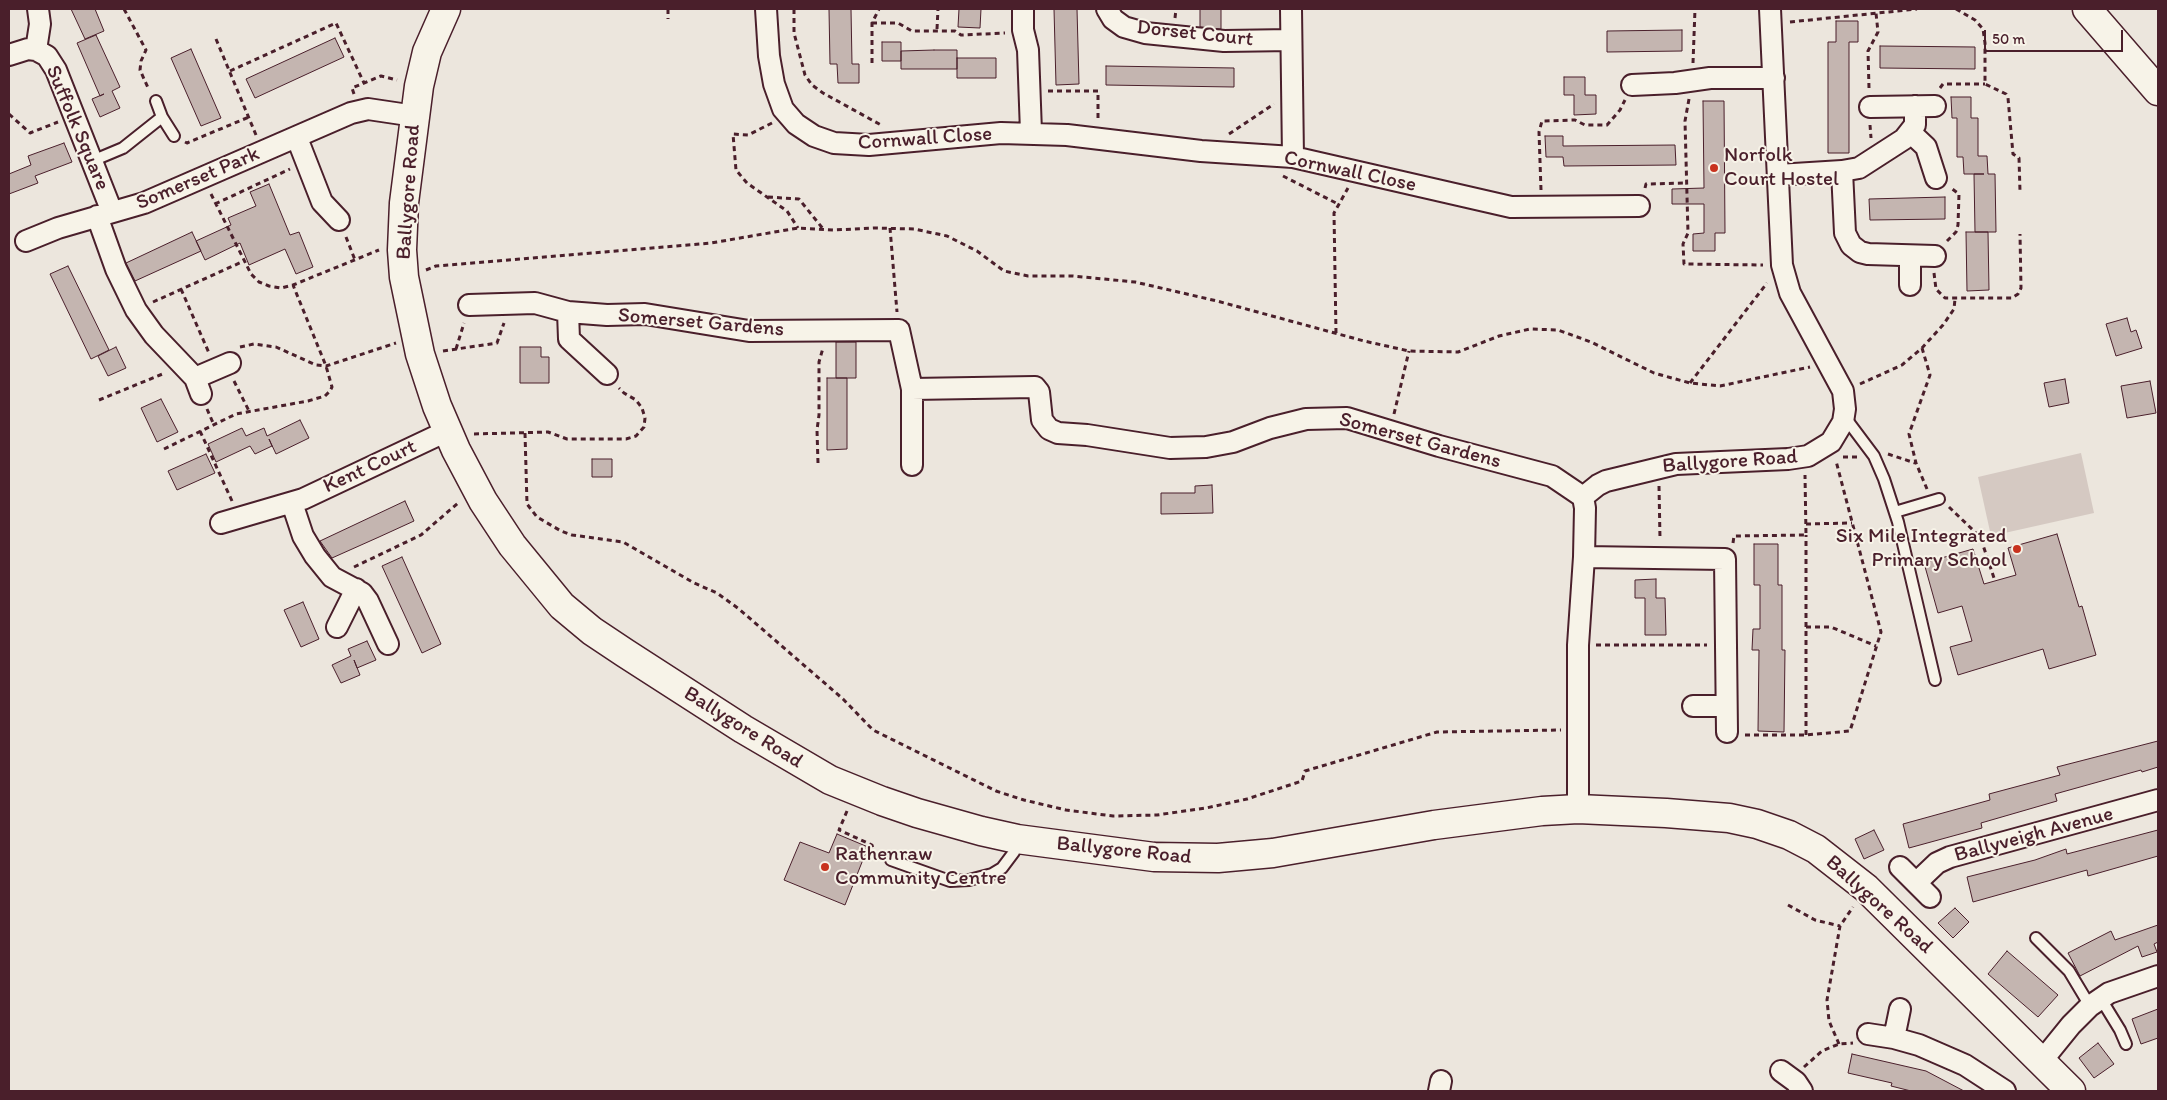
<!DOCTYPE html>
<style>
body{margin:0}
#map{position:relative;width:2167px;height:1100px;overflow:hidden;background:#ece6dd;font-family:Itim,sans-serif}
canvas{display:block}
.frame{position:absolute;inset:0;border:10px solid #4a1f2b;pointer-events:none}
.scale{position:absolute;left:1984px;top:30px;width:139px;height:22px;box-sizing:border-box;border:2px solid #4a1f2b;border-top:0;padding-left:6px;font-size:15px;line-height:18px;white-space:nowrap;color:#4a1f2b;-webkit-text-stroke:4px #f7f3e8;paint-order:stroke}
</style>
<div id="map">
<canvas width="2167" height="1100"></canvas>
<div class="frame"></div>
<div class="scale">50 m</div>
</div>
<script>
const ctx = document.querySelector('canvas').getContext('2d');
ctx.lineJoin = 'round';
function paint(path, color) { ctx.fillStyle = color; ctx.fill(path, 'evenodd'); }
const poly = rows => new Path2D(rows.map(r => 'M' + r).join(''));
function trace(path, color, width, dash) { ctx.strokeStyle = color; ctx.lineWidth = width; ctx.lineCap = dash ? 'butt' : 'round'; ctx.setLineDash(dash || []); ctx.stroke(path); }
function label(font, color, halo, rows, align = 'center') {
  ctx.font = font + ' Itim,sans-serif'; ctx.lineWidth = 4; ctx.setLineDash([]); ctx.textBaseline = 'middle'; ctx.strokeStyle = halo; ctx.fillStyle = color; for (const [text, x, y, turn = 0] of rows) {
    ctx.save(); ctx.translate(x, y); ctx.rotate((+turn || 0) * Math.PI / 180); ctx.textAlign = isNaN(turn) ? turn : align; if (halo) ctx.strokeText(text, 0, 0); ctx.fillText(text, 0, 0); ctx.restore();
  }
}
paint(poly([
 [2081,453,2094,513,1991,536,1978,477]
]), '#d5c9c2');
const building = poly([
 [71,9,95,9,104,31,85,39,71,9],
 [829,9,851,9,852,64,859,64,859,83,838,83,837,64,830,64,829,9],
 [959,9,981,9,980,28,958,27,959,9],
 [1054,9,1077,9,1079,84,1056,85,1054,9],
 [1200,9,1221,9,1221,29,1200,27,1200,9],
 [1836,21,1858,21,1858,42,1849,42,1849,153,1828,153,1828,42,1836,42,1836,21],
 [1682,30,1682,51,1607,52,1607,31,1682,30],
 [96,35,120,87,112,91,120,108,100,117,92,99,104,94,100,96,77,43,96,35],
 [335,38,344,57,255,98,246,79,335,38],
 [882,42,901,42,901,61,882,61,882,42],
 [1880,46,1975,47,1975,69,1880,68,1880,46],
 [191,49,221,118,201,126,171,58,191,49],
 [934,50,957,50,957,69,901,69,901,51,934,50],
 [957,58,996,58,996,78,957,78,957,58],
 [1106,66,1234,68,1234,87,1106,85,1106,66],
 [1564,77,1585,77,1585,95,1596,95,1596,114,1574,115,1574,95,1564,95,1564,77],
 [1951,97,1971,97,1971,118,1978,118,1978,156,1987,156,1988,174,1995,174,1996,232,1975,232,1974,174,1984,174,1964,174,1963,157,1957,157,1957,118,1952,118,1951,97],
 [1703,101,1724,101,1725,233,1715,233,1715,251,1693,251,1693,234,1704,233,1704,204,1672,204,1672,189,1704,188,1703,101],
 [1545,136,1563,136,1563,146,1675,145,1676,165,1564,166,1563,157,1546,157,1545,136],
 [64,143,72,162,35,176,38,183,9,194,9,174,31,165,28,156,64,143],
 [269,184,290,235,299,232,313,267,296,274,285,249,249,265,240,243,205,260,196,241,231,225,228,218,256,206,250,192,269,184],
 [1945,197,1945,219,1870,220,1869,199,1945,197],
 [192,232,201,251,135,281,126,263,192,232],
 [1966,232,1988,232,1989,290,1967,291,1966,232],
 [68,266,109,350,91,359,50,274,68,266],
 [2127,318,2131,332,2136,330,2142,348,2116,356,2106,324,2127,318],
 [836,342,856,342,856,378,836,378,836,342],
 [116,347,126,368,108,376,98,356,116,347],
 [520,347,541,347,541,357,549,357,549,383,520,383,520,347],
 [827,378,847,378,847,449,827,450,827,378],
 [2065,379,2069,403,2049,407,2044,383,2065,379],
 [2150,381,2156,413,2127,418,2121,386,2150,381],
 [161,399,178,432,157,442,141,408,161,399],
 [300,420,309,438,276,454,269,439,272,446,255,454,250,446,216,462,208,444,242,428,246,436,264,428,267,436,300,420],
 [206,454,215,473,177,490,168,471,206,454],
 [592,459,612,459,612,477,592,477,592,459],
 [1212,485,1213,513,1161,514,1161,493,1195,493,1195,486,1212,485],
 [405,501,414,521,379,537,332,558,320,541,405,501],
 [2057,534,2079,607,2082,606,2096,655,2049,669,2043,649,1958,675,1950,647,1972,641,1962,606,1938,613,1924,563,1973,549,1984,584,2016,575,2008,548,2057,534],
 [1754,544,1778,544,1778,585,1782,585,1782,650,1785,650,1784,732,1758,731,1759,650,1752,650,1753,629,1760,629,1760,585,1754,585,1754,544],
 [402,557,441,644,422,653,382,566,402,557],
 [1656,579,1656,598,1665,598,1666,635,1645,635,1645,598,1635,598,1635,580,1656,579],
 [303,602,319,639,301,647,284,610,303,602],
 [367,641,376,660,357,668,354,660,360,675,341,683,332,665,351,656,348,649,367,641],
 [2158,741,2158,767,2142,772,2141,770,2055,794,2057,801,1981,823,1982,828,1909,848,1903,824,1990,800,1989,794,2060,775,2057,767,2158,741],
 [1874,830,1884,850,1864,859,1855,839,1874,830],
 [2158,830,2158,856,2088,876,2087,870,1973,902,1967,877,2035,860,2066,849,2067,854,2158,830],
 [837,834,868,847,845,905,784,880,800,842,829,853,837,834],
 [1955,908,1969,922,1953,938,1938,923,1955,908],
 [2158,925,2158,942,2154,944,2157,952,2142,957,2138,946,2080,976,2068,953,2111,931,2115,940,2158,925],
 [2007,951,2058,995,2038,1017,1988,974,2007,951],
 [2158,1009,2158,1038,2141,1044,2132,1019,2158,1009],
 [2098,1043,2114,1064,2094,1078,2079,1058,2098,1043],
 [1852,1054,1926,1071,1964,1091,1911,1091,1891,1086,1892,1083,1848,1073,1852,1054]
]);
paint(building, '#c4b5b0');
trace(building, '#4a1f2b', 1);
const lane = poly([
 [156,101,162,117,174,136],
 [92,161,123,148,162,117],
 [1844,416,1874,456,1884,479,1898,522,1935,680],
 [1895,512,1939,499],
 [891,860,950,881,969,880,992,874,1002,868,1014,852,1017,841],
 [2036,938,2069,971,2090,1006],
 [2101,999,2120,1030,2126,1044]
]);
const street = poly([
 [766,9,769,56,774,84,783,109,796,124,814,136,834,143,869,145,1001,133,1067,135,1201,151,1293,157,1511,207,1639,206],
 [1023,9,1023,30,1028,50,1031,132],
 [1107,9,1113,19,1124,27,1145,33,1224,41,1291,40],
 [1291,9,1293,157],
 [36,50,40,24,38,9],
 [9,55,28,49,36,50,47,56,56,70,112,212],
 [1632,85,1675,83,1710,78,1774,78],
 [1870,107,1935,106],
 [1910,132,1926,147,1936,178],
 [297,138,322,202,339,220],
 [1842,171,1859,168,1904,139,1915,125,1915,106],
 [1778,175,1842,171,1845,233,1851,245,1860,252,1868,254,1935,256],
 [97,216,116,269,136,310,154,335,195,378,201,394],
 [26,241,58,228,144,203,351,113,368,109,415,116],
 [1910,256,1910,285],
 [469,305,535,303,568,312,607,315,645,314,749,331,899,330,912,389,1035,387,1039,392,1042,420,1049,429,1058,433,1087,435,1170,448,1206,447,1233,442,1270,428,1306,419,1347,418,1439,446,1552,476,1583,497],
 [568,312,569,339,607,374],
 [195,378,230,363],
 [912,465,912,389],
 [292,503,303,536,315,556,332,577,362,593,368,601,388,644],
 [221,523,303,499,447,431],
 [1584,557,1725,559,1727,732],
 [337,627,356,589],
 [1693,706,1726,706],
 [1578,809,1578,645,1584,557,1585,508,1583,497,1598,485,1606,481,1676,464,1788,459,1808,456,1831,442,1843,422,1845,409,1843,391,1790,293,1782,265,1770,9],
 [1900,867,1930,897],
 [1916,883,1937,863,1950,857,2158,800],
 [1868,1034,1894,1038,1919,1045,1965,1065,2005,1091],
 [1894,1038,1900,1009],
 [2041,1062,2071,1025,2090,1006,2109,993,2158,976],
 [1781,1071,1796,1082,1802,1091],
 [1439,1091,1441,1081]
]);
const secondary = poly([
 [446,9,427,52,419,86,404,203,402,250,404,277,420,354,437,406,456,450,483,501,512,545,562,606,592,631,625,653,743,729,830,780,882,801,917,813,981,831,1017,839,1154,857,1218,858,1273,853,1434,825,1542,811,1578,809,1666,813,1729,818,1757,824,1789,835,1816,849,1866,888,2071,1091],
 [2087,9,2158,91]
]);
trace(lane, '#4a1f2b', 14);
trace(street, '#4a1f2b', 24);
trace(secondary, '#4a1f2b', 31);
trace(poly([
 [124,9,146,50,141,61,140,70,149,90],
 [668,9,668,19],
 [794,9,794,33,805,75,812,85,823,93,881,125],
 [1956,9,1975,20,1983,29,1985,43,1985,84,2006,94,2008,98,2013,154,2019,158,2020,191],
 [1175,18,1176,9],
 [1790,22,1917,9],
 [872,23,898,23,912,31,955,31,961,35,1005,33],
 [937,29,938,9],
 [216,39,256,135],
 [872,63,872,23,879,9],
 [1693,63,1695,9],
 [230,71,336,23,364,83],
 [1869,88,1868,51,1878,32,1876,13],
 [1940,88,1943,84,1985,84],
 [1048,91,1098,91,1098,120],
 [354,94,352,88,381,76,397,80],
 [1689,99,1685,121,1688,233,1683,244,1684,264,1763,265],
 [9,114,30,133,58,122],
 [772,123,748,135,733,134,736,170,747,183,787,211,798,228],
 [1870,125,1871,138],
 [1229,134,1274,104],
 [185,142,187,143,249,117],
 [1283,176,1338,204],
 [1645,188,1646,184,1686,183],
 [1541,190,1539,132,1542,121,1575,120,1585,125,1607,125,1620,110,1625,100],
 [211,194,251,274,259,282,269,286,281,288,293,285,379,250],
 [768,197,799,199,824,230],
 [215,204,290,169],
 [890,228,897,312],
 [346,237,355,260],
 [1947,241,1956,232,1958,225,1959,194,1951,188],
 [426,270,436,266,711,243,798,228,833,230,875,228,914,229,947,236,977,251,1004,271,1028,276,1073,276,1135,282,1217,301,1364,341,1409,351,1458,352,1499,336,1530,329,1558,330,1591,342,1654,373,1690,383,1720,386,1810,367],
 [1934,273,1936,289,1945,298,2012,298,2018,294,2021,288,2020,234],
 [181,289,209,353],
 [153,302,244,261],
 [1336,333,1334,213,1348,188],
 [240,347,254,344,276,347,316,365,326,366,396,343],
 [1922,348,1930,375,1909,434,1916,463,1927,489],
 [456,349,464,323],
 [443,351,497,343,504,323],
 [234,381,249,411],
 [1690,383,1767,283],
 [1860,384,1902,365,1922,348,1943,325,1954,309,1955,299],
 [99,400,165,373],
 [207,409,214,425],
 [1394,414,1409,351],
 [200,431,232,501],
 [525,433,527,504,537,517,561,531,572,535,623,542,694,583,717,593,739,609,843,699,873,730,996,791,1024,800,1066,810,1113,816,1157,815,1206,808,1247,799,1302,781,1305,771,1437,732,1561,730],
 [474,434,548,432,567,439,626,439,636,436,644,427,645,418,642,408,636,400,624,393,619,388],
 [164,449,236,414,308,401,325,396,330,391,332,387,326,366,293,285],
 [1888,454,1915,463],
 [1843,457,1857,457],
 [818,463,817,430,819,415,819,362,823,348],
 [1659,486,1660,539],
 [1949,507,1976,533,1982,542,1995,581],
 [1806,524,1852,523],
 [1733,543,1734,536,1806,535,1805,475],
 [354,567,421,535,458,503],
 [1806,627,1831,627,1876,646],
 [1596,645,1707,645],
 [1745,735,1806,735,1850,731,1881,632,1836,461],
 [1806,735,1806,535],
 [847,811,839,830,872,845,874,852],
 [1788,905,1815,920,1840,926],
 [1839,1044,1829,1021,1827,1000,1840,926,1853,907],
 [1804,1067,1822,1051,1839,1044,1853,1043]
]), '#4a1f2b', 3, [5, 4]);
trace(lane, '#f7f3e8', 10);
trace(street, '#f7f3e8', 20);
trace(secondary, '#f7f3e8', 28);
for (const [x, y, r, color] of [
 [1714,168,5,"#c8321e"],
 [2017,549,5,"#c8321e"],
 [825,867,5,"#c8321e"]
]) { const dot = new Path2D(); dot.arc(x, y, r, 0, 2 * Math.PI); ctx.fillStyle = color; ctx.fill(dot); trace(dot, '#f7f3e8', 2); }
label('21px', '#4a1f2b', '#f7f3e8', [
 ["Dorset Court",1195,34,6],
 ["Suffolk Square",77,128,67],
 ["Cornwall Close",925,139,-4],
 ["Cornwall Close",1350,172,12],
 ["Somerset Park",198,179,-23],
 ["Ballygore Road",409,192,-86],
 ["Somerset Gardens",701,323,5],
 ["Somerset Gardens",1420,441,15],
 ["Ballygore Road",1730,462,-4],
 ["Kent Court",370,467,-25],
 ["Ballygore Road",743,728,32],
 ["Ballyveigh Avenue",2034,835,-15],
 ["Ballygore Road",1124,851,6],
 ["Ballygore Road",1879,905,42]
]);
label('21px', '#4a1f2b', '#f7f3e8', [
 ["Norfolk",1724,156],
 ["Court Hostel",1724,180],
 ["Six Mile Integrated",2007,537,"right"],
 ["Primary School",2007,561,"right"],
 ["Rathenraw",835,855],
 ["Community Centre",835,879]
], 'left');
</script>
